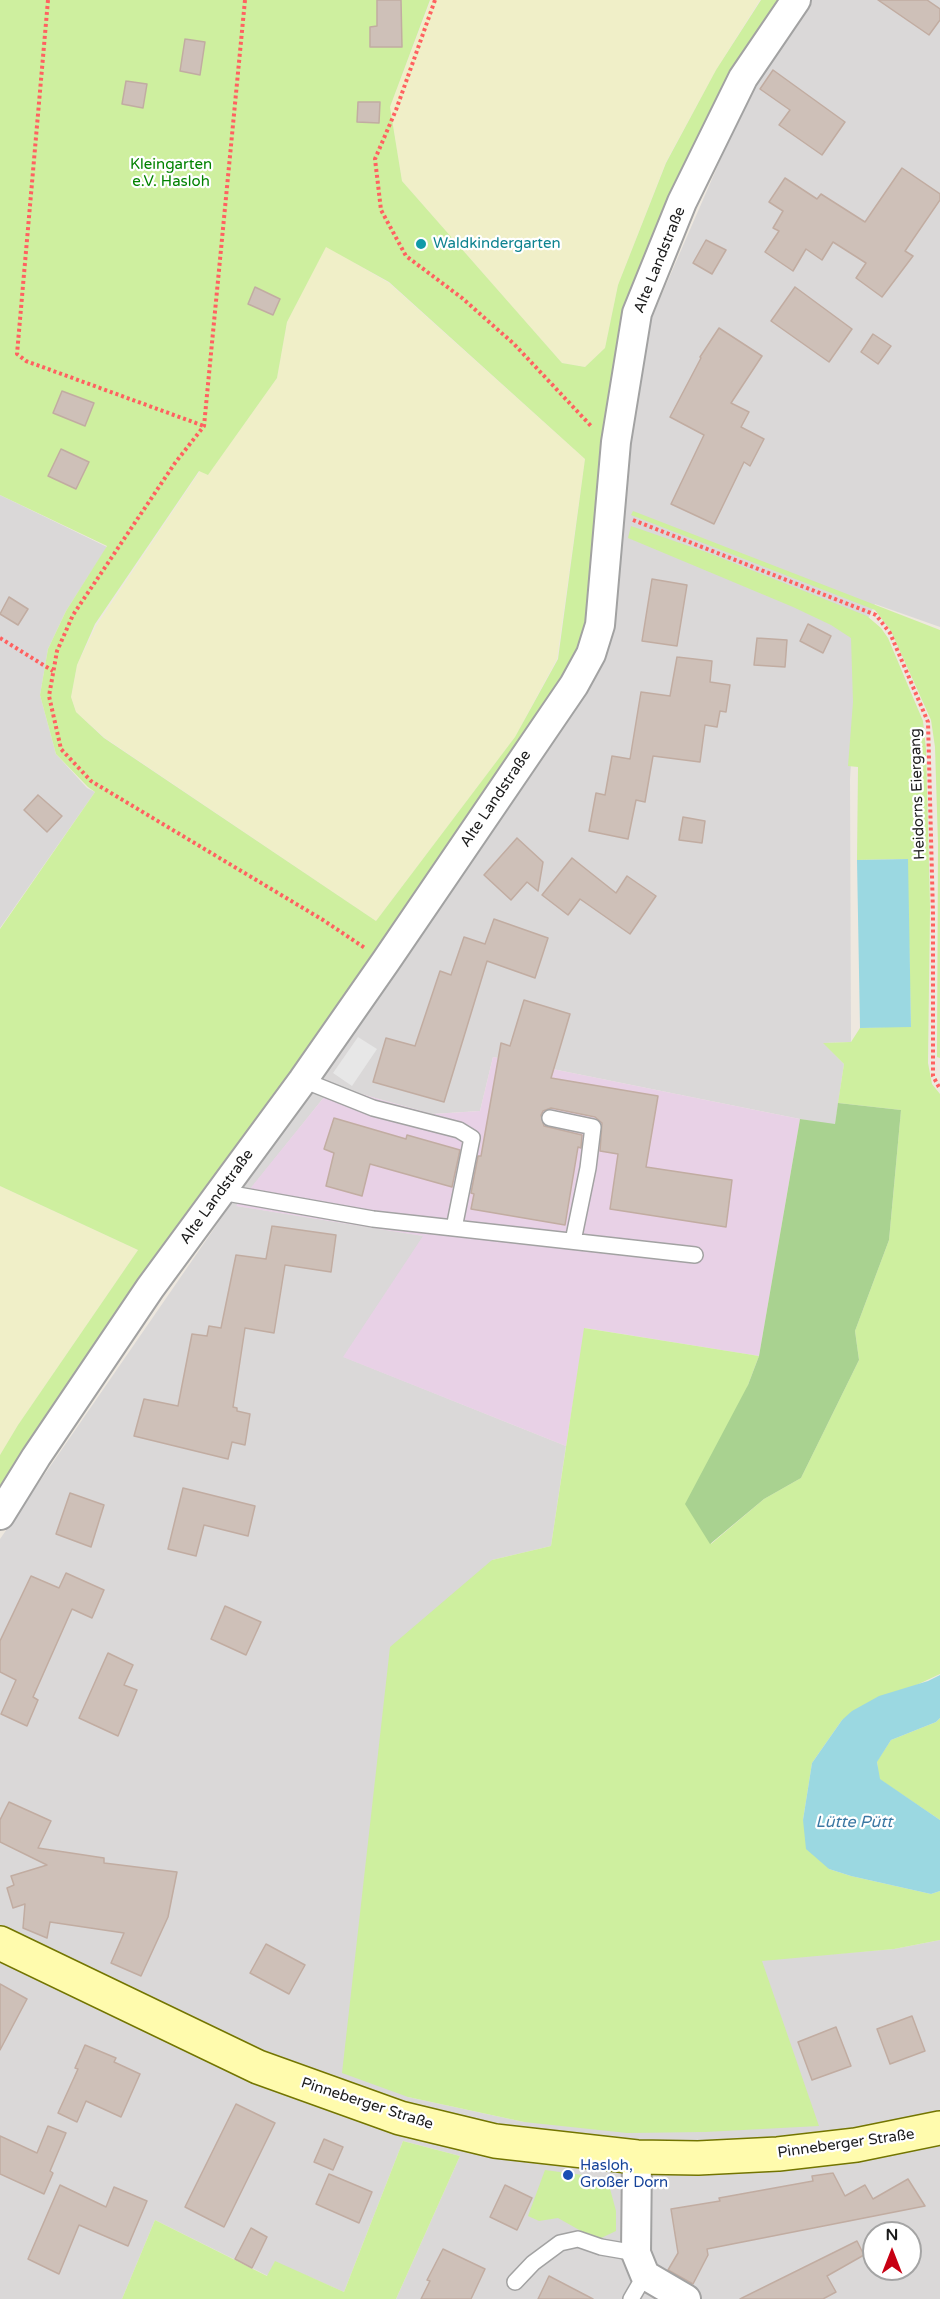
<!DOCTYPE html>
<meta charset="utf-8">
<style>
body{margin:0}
#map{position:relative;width:940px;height:2299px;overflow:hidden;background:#eee8df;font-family:"Varela Round",sans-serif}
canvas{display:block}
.north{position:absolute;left:862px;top:2221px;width:60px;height:60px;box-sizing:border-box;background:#fff;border:2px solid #a4a4a4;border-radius:50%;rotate:0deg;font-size:16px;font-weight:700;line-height:24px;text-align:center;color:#1b1b1b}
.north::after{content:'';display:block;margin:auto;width:21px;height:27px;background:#c70013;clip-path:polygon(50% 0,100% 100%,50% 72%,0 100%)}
</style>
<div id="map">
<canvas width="940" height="2299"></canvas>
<div class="north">N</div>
</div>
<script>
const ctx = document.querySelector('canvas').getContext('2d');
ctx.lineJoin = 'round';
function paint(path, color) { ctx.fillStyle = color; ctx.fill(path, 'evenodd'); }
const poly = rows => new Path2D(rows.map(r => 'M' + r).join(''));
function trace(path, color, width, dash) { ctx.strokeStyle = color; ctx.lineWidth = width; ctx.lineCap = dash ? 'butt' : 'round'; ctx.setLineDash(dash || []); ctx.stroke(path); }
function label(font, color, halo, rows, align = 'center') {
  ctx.font = font + ' "Varela Round",sans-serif'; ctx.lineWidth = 4.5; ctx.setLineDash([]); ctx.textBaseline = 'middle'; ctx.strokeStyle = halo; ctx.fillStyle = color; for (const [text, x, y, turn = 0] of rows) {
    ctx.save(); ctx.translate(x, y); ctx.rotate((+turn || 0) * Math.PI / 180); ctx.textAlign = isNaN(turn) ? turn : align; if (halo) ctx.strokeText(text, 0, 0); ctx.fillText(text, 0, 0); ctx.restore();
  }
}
paint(poly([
 [807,0,940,0,940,627,875,604,858,640,850,779,851,1042,824,1043,844,1064,835,1125,800,1119,493,1057,480,1111,432,1114,333,1086,237,1206,424,1236,344,1357,566,1446,551,1546,492,1560,408,2097,524,2122,761,1960,894,1949,940,1940,940,2299,396,2299,460,2156,403,2141,344,2292,275,2262,268,2276,155,2220,122,2299,0,2299,0,1539,540,756,624,456,652,317,752,87],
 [874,2233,910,2233,910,2269,874,2269],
 [0,495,107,547,66,611,48,649,40,695,56,754,87,788,95,792,0,928]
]), '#dad8d8');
paint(poly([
 [493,1057,800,1119,759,1356,585,1328,566,1446,343,1357,423,1236,236,1206,333,1086,432,1114,480,1111]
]), '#e8d1e6');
paint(poly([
 [431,0,760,0,716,70,666,162,618,285,605,348,585,367,562,363,402,181,390,107],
 [326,246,389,283,585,459,557,659,515,737,376,921,105,738,76,712,71,697,77,665,96,626,200,471,208,475,277,378,287,322],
 [0,1186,138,1250,18,1425,0,1455]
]), '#f0efc8');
paint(poly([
 [0,0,430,0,390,107,402,181,562,363,585,367,605,348,618,285,666,163,716,70,761,0,781,0,627,325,584,655,0,1496,0,1455,18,1425,138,1250,0,1186,0,929,95,792,88,787,56,754,40,695,48,649,66,611,107,546,0,495],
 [326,247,389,282,585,459,558,659,515,737,376,921,104,738,76,712,71,697,77,665,95,624,199,471,208,475,277,378,287,322],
 [633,511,940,630,940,1058,937,1057,938,843,935,747,931,720,891,631,875,610,631,515],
 [631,526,706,552,867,616,881,628,888,638,923,721,926,749,930,907,928,1063,932,1084,940,1094,940,1674,842,1720,812,1763,803,1820,829,1869,851,1876,931,1894,940,1891,940,1940,894,1949,762,1961,819,2126,705,2132,627,2133,524,2122,408,2097,342,2073,390,1647,492,1560,551,1546,584,1328,759,1356,748,1385,711,1544,764,1499,801,1478,859,1360,855,1331,889,1240,901,1110,838,1103,844,1064,823,1043,851,1042,860,1028,911,1026,907,859,857,860,858,767,848,766,853,702,851,638,831,625,793,607,628,538],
 [940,1718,940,1820,879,1779,877,1761,891,1740,936,1722],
 [403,2141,460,2156,396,2299,122,2299,155,2220,267,2276,275,2261,344,2292],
 [545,2170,590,2176,602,2180,609,2185,616,2211,616,2231,597,2240,558,2218,539,2221,528,2216]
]), '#ceef9f');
paint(poly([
 [838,1103,901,1110,889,1240,855,1331,859,1360,801,1478,764,1499,710,1544,685,1504,748,1385,759,1356,800,1119,835,1124]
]), '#a9d290');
paint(poly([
 [358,1037,377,1049,352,1086,333,1073]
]), '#e7e7e7');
paint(poly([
 [908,859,911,1027,860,1028,857,860],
 [940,1675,940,1718,936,1722,891,1740,877,1762,880,1779,940,1820,940,1891,931,1894,851,1876,829,1869,806,1849,803,1820,812,1763,842,1720,852,1711,879,1696,928,1681]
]), '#9bd8e1');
const building = poly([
 [377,0,401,0,402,47,370,47,370,27,377,26,377,0],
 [878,0,927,0,940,9,940,20,929,35,878,0],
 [185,39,205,42,200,75,180,71,185,39],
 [773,70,845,122,822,155,779,125,790,110,760,89,773,70],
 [126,81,147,84,143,108,122,104,126,81],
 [358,102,380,102,379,123,357,122,358,102],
 [902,168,940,194,940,200,905,251,913,256,882,297,856,278,866,263,833,242,822,260,806,249,793,271,765,252,779,231,773,228,783,211,769,202,785,178,817,199,821,194,865,222,902,168],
 [706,240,726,250,712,274,693,263,706,240],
 [255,287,280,299,273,315,248,304,255,287],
 [795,287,852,329,829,362,771,321,795,287],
 [719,328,762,356,731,403,749,412,741,427,764,439,750,466,744,462,714,524,671,504,704,435,670,417,701,358,700,357,719,328],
 [873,334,891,346,878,364,861,352,873,334],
 [62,391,94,403,85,426,53,413,62,391],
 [61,449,89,462,76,489,48,476,61,449],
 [652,579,687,585,677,646,642,641,652,579],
 [9,597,28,609,18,625,0,614,9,597],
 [808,624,831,636,823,653,800,641,808,624],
 [757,638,787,640,785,667,754,665,757,638],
 [677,657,712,661,710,682,730,685,726,712,720,711,717,727,705,725,700,762,653,756,645,802,636,800,628,839,589,831,596,793,605,795,612,756,630,759,641,692,670,696,677,657],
 [38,795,62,816,47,832,24,810,38,795],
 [683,817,705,821,702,843,679,840,683,817],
 [517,838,543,862,538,891,527,882,511,900,484,875,517,838],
 [572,858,616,893,627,876,656,896,630,934,580,899,568,915,542,895,572,858],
 [494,919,548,938,535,978,487,961,444,1102,373,1082,386,1038,415,1046,440,971,451,975,464,937,485,944,494,919],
 [524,1000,570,1014,551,1078,658,1096,646,1167,732,1180,726,1227,610,1209,618,1154,600,1151,602,1123,595,1117,551,1108,543,1111,541,1115,544,1126,582,1135,581,1148,578,1147,565,1225,471,1209,474,1194,471,1193,478,1156,481,1156,501,1043,510,1046,524,1000],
 [334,1118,406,1139,407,1135,460,1150,452,1187,370,1164,362,1196,326,1186,334,1153,324,1149,334,1118],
 [272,1226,336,1235,331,1272,285,1265,274,1333,245,1328,233,1407,237,1408,237,1411,250,1414,245,1445,232,1442,228,1459,134,1436,144,1399,178,1406,192,1334,207,1336,209,1326,221,1328,236,1255,266,1259,272,1226],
 [183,1488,255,1506,248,1536,204,1525,196,1556,168,1549,183,1488],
 [70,1493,104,1505,91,1547,56,1534,70,1493],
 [66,1573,104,1590,92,1618,72,1609,33,1697,38,1700,27,1726,1,1714,16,1680,0,1672,0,1641,31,1576,59,1588,66,1573],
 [225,1606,261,1622,246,1655,211,1639,225,1606],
 [108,1653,133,1665,124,1685,137,1690,118,1736,79,1718,108,1653],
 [9,1802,51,1821,38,1848,104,1858,104,1863,177,1872,168,1917,141,1976,111,1963,124,1933,50,1922,47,1938,23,1928,25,1904,13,1908,7,1888,14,1885,11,1876,47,1865,0,1842,0,1820,9,1802],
 [266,1944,305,1965,289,1994,250,1973,266,1944],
 [0,1984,27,1999,0,2050,0,1984],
 [912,2016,925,2051,890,2064,877,2029,912,2016],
 [836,2027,851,2066,812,2080,798,2042,836,2027],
 [85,2045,116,2058,114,2062,140,2074,121,2117,86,2101,77,2122,58,2113,78,2069,75,2068,85,2045],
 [236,2104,275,2123,224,2227,185,2207,236,2104],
 [48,2126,66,2133,50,2171,53,2173,44,2194,0,2174,0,2136,37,2153,48,2126],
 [324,2139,343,2147,333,2170,314,2162,324,2139],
 [833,2173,845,2196,865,2185,873,2199,908,2179,925,2206,707,2249,708,2255,693,2284,668,2270,678,2253,671,2209,720,2201,719,2198,813,2181,812,2176,833,2173],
 [329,2174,372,2192,359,2223,316,2204,329,2174],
 [60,2185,106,2207,114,2187,147,2201,128,2246,79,2225,59,2274,28,2259,60,2185],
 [505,2185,532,2198,517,2230,490,2217,505,2185],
 [251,2228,267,2237,252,2268,235,2259,251,2228],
 [857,2241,864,2255,827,2276,836,2292,823,2299,740,2299,857,2241],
 [443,2249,485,2269,471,2299,421,2299,430,2281,427,2280,443,2249],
 [549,2276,593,2299,538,2299,549,2276]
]);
paint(building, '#cec0b8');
trace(building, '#c1aca1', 1.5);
const service = poly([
 [303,1080,373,1108,459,1130,472,1138,454,1228],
 [550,1118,593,1127,588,1168,573,1241],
 [221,1192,373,1219,695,1255],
 [515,2282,533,2263,560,2243,578,2239,601,2247,636,2253],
 [631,2299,645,2275]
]);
const minor = poly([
 [0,1515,36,1457,150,1288,303,1080,386,961,574,685,591,654,600,625,616,442,637,313,682,202,743,78,796,0],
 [637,2157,636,2253,645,2275,686,2299]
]);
const secondary = poly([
 [0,1943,258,2067,400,2118,495,2141,637,2157,698,2158,778,2154,856,2145,940,2128]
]);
trace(service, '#a2a2a2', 18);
trace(minor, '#a2a2a2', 32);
trace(secondary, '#737500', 36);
trace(poly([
 [48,0,17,354,26,361,204,426],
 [245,0,204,426,175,463,73,615,57,651,49,696,61,749,91,781,323,920,365,948],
 [435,0,396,110,375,159,381,210,406,256,462,298,514,344,592,427],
 [633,520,876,615,890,633,928,722,933,914,933,1076,940,1089],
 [0,638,53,671]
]), '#ff6160', 4, [3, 3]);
trace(service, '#fff', 15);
trace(minor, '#fff', 28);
trace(secondary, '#fffbad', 33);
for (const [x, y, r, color] of [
 [421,244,6,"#0f9aa8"],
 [568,2175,6,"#1a4fb4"]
]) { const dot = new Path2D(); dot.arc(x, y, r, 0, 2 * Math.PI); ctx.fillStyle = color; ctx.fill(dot); trace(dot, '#fff', 2); }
label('15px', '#028201', '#fff', [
 ["Kleingarten",171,165],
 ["e.V. Hasloh",171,182]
]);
label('15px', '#0d838f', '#fff', [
 ["Waldkindergarten",433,244]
], 'left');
label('15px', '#1b1b1b', '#fff', [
 ["Alte Landstraße",660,260,-68],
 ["Heidorns Eiergang",918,794,-92],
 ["Alte Landstraße",496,799,-56],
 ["Alte Landstraße",217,1197,-54],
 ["Pinneberger Straße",367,2104,18],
 ["Pinneberger Straße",846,2144,-8]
]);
label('15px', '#164399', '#fff', [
 ["Hasloh,",580,2166],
 ["Großer Dorn",580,2183]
], 'left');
label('italic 16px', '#3b78a3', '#fff', [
 ["Lütte Pütt",854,1823]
]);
</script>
